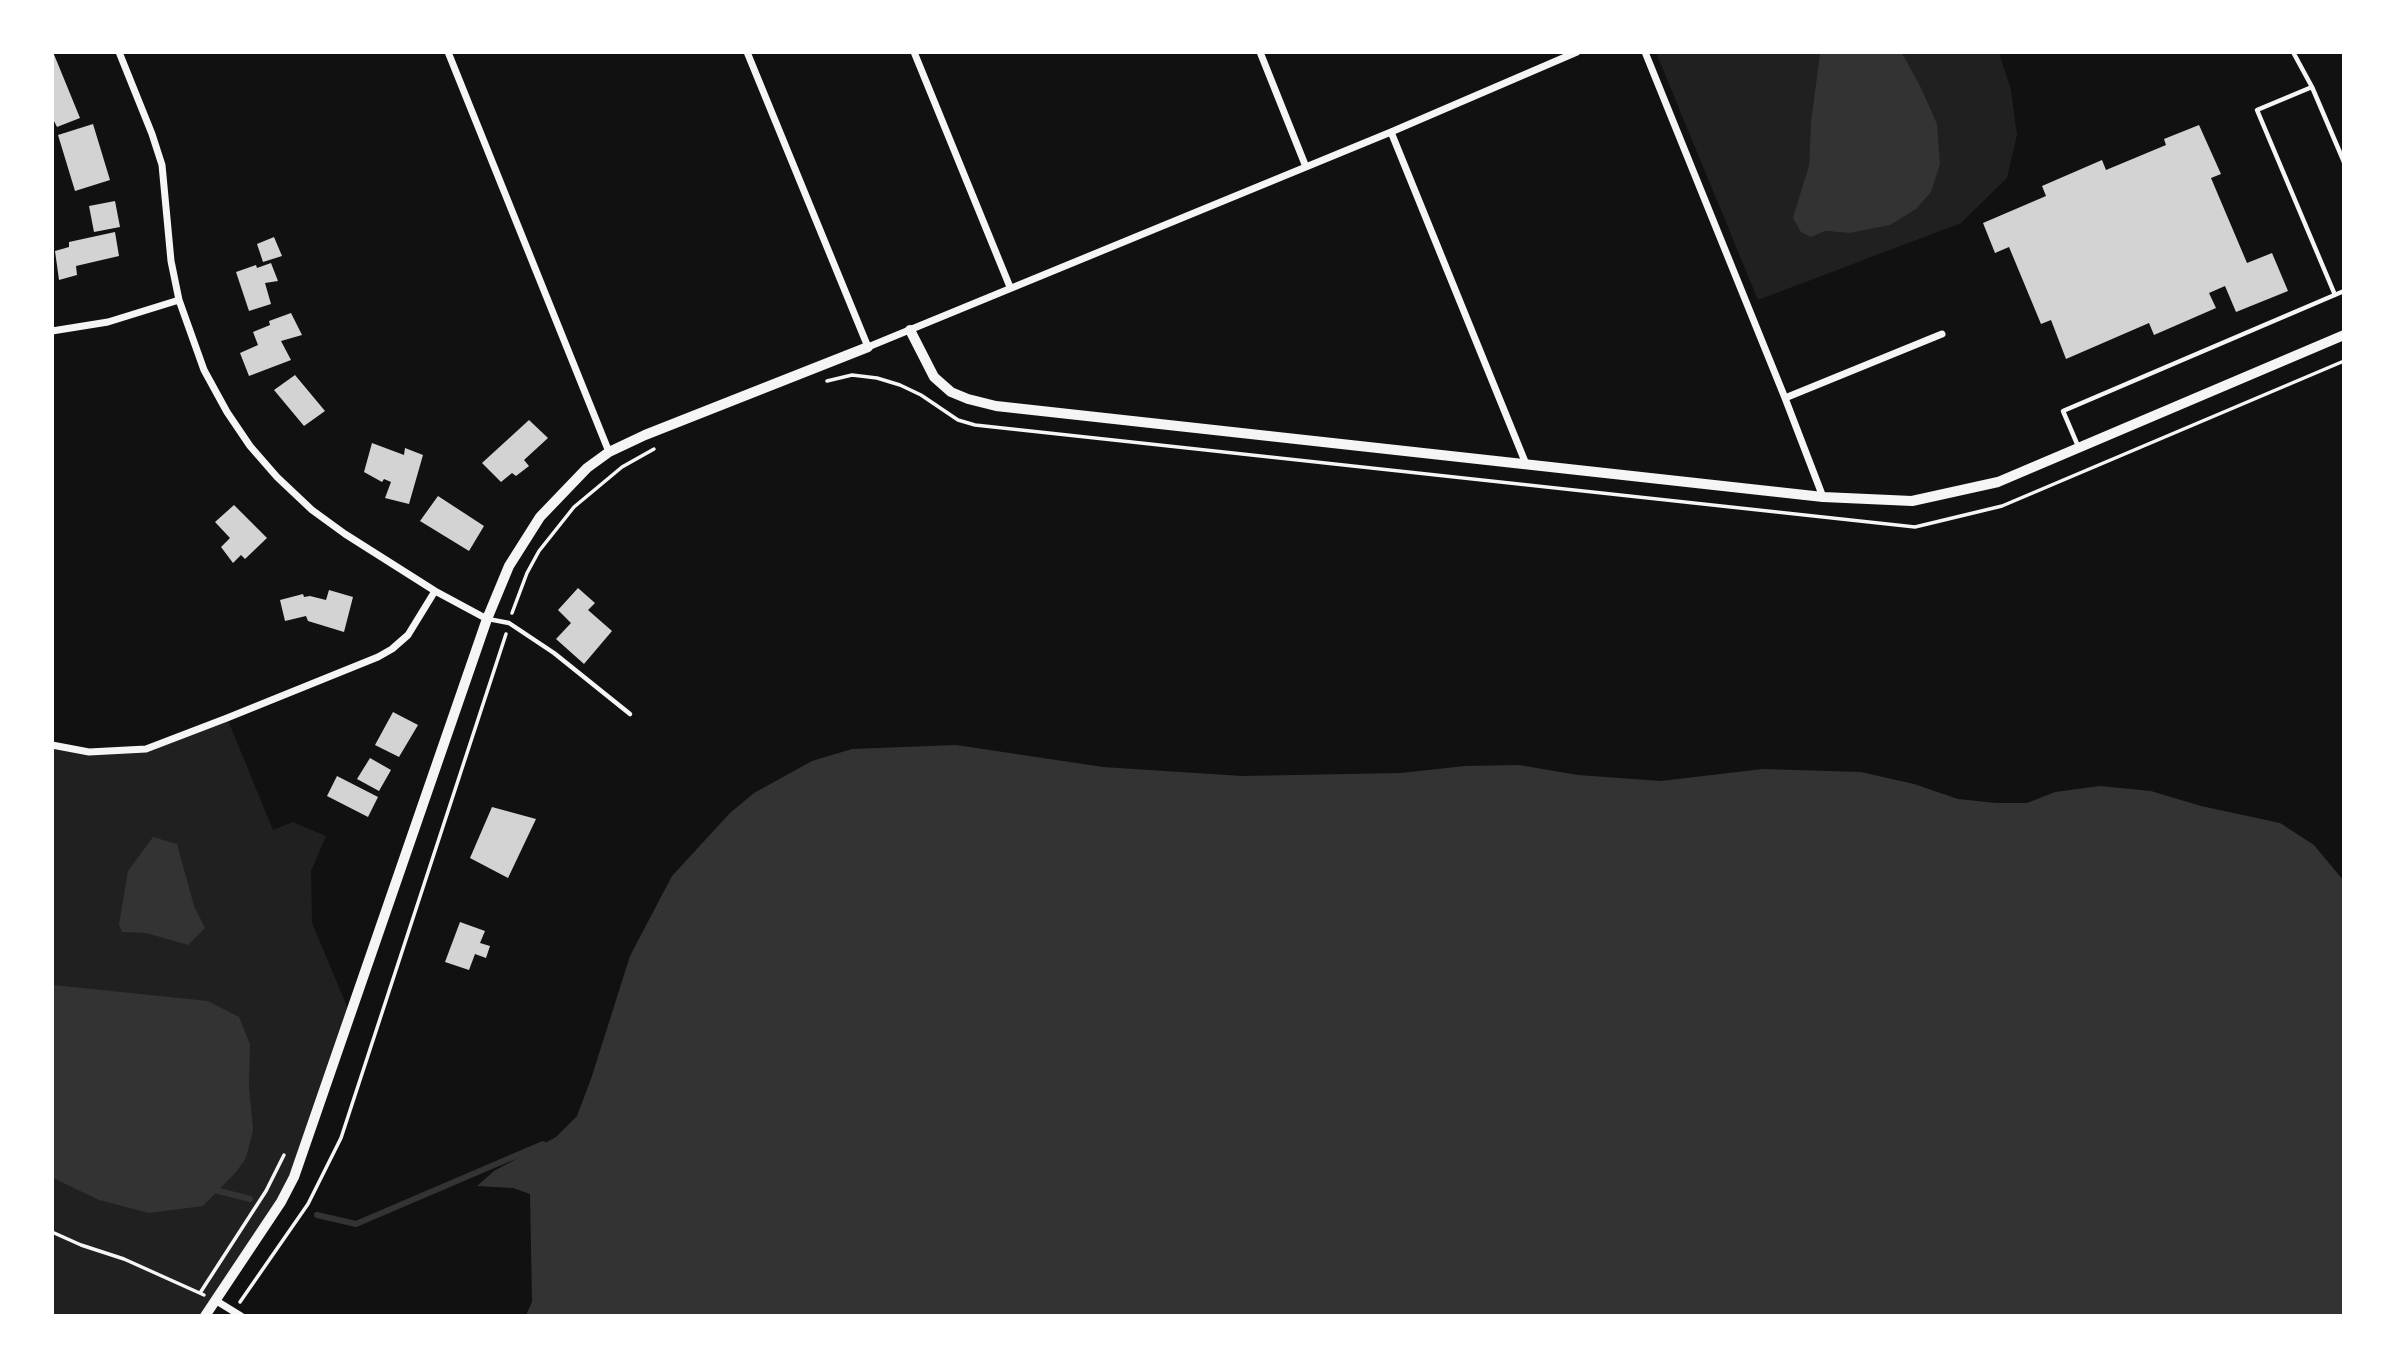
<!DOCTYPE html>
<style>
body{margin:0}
#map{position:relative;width:2396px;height:1368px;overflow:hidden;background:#111;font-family:"Noto Sans",sans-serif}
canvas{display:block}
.frame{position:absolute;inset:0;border:54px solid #fff;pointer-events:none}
</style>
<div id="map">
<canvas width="2396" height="1368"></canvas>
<div class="frame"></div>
</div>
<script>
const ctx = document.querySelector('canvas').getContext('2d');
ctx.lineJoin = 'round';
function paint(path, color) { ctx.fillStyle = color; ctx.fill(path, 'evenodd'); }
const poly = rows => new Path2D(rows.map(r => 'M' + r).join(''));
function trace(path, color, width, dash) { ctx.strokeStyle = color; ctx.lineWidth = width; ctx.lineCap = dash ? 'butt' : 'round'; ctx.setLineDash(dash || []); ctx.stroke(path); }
paint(poly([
 [1659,52,1820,53,1811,121,1809,165,1794,218,1825,231,1849,233,1904,55,1902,53,1999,53,2011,90,2017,135,2007,178,1961,223,1758,300,1657,55],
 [227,718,273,830,293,822,326,836,311,871,312,923,351,1016,294,1177,205,1315,53,1315,52,745,89,752,145,749]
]), '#202020');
paint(poly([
 [1820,53,1902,53,1921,88,1937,124,1940,164,1931,192,1916,209,1890,225,1849,233,1825,231,1811,237,1801,232,1793,218,1809,165,1811,121],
 [956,745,1103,767,1242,776,1401,773,1465,766,1519,765,1578,775,1661,781,1763,769,1861,772,1914,784,1958,799,1996,803,2027,803,2055,792,2100,786,2151,791,2201,806,2280,823,2314,845,2343,880,2343,1315,526,1315,532,1302,530,1194,513,1188,477,1186,494,1171,556,1137,577,1116,591,1079,630,956,672,876,730,813,754,793,812,761,852,749],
 [153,837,177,844,194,906,205,928,188,945,146,933,122,932,119,924,128,871],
 [53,985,208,1001,239,1017,250,1044,249,1086,253,1130,246,1158,236,1172,203,1206,149,1213,99,1200,53,1178]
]), '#333');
trace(poly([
 [211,1187,215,1190,250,1199],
 [317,1215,356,1224,543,1144]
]), '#333', 6);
paint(poly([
 [53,52,80,118,57,127,52,117],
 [93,124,110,180,75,191,58,135],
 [2199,125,2221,174,2211,178,2247,263,2272,253,2288,291,2236,312,2225,286,2209,293,2216,308,2154,335,2149,323,2066,359,2051,320,2041,324,2009,247,1995,253,1983,223,2046,196,2042,186,2102,160,2106,170,2166,145,2164,139],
 [115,201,120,227,94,232,89,206],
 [115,232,119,256,76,266,77,275,59,280,55,251,69,247,69,242],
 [274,237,282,256,263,262,257,244],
 [271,263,278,281,265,283,271,304,249,311,236,272,256,265,257,268],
 [291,313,302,335,281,341,291,360,249,376,240,353,258,345,253,332,270,325,269,321],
 [295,375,325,411,304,426,274,390],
 [529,420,548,438,524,460,529,466,516,476,512,473,501,482,482,463],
 [372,443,404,455,405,448,423,455,409,504,385,498,391,482,384,479,382,482,364,472],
 [438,496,484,526,469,551,420,521],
 [234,505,267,538,245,559,241,555,233,563,221,547,230,538,215,522],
 [578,588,595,603,588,610,612,631,584,664,556,639,571,623,558,610],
 [329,590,353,597,344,632,308,621,306,616,285,621,280,600,303,594,304,597,310,596,326,600],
 [393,712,418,725,399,757,375,745],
 [370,758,391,770,379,791,357,779],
 [337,776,378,797,368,817,327,796],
 [492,807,536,819,508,878,470,858],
 [460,922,485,931,480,943,490,946,486,958,475,954,469,970,445,962]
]), '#d3d3d3');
trace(poly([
 [827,381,852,375,877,378,900,385,921,395,958,420,975,425,1915,527,2002,506,2344,361],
 [512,613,527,573,539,551,574,507,622,467,654,449],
 [52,1232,81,1245,124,1259,204,1295],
 [200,1293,266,1191,284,1155],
 [240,1302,308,1204,341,1138,506,634]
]), '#f5f5f5', 3.5);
trace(poly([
 [2293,52,2312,87,2344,162],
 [2312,87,2257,110,2335,295],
 [2078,446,2063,411,2344,291],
 [488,619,509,623,554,653,630,714]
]), '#f5f5f5', 4.5);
trace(poly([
 [119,52,152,134,162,165,171,261,179,300,204,370,227,412,250,446,277,477,312,510,345,534,435,591,487,619],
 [448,52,609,452],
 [747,52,868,347,1391,132,1577,52],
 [914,52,1010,287],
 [1260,52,1306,167],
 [1645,52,1785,398,1823,497],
 [1391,132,1526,464],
 [52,331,108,322,179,300],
 [1785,398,1942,334],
 [52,745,89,752,146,749,227,718,378,657,392,649,408,635,435,591],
 [215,1300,241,1316]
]), '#f5f5f5', 7);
trace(poly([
 [910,330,934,377,951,392,968,399,996,406,1823,497,1912,501,1998,482,2344,335],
 [205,1316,281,1202,294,1177,487,619,509,566,540,517,587,468,609,452,645,435,868,347]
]), '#f5f5f5', 10);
</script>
